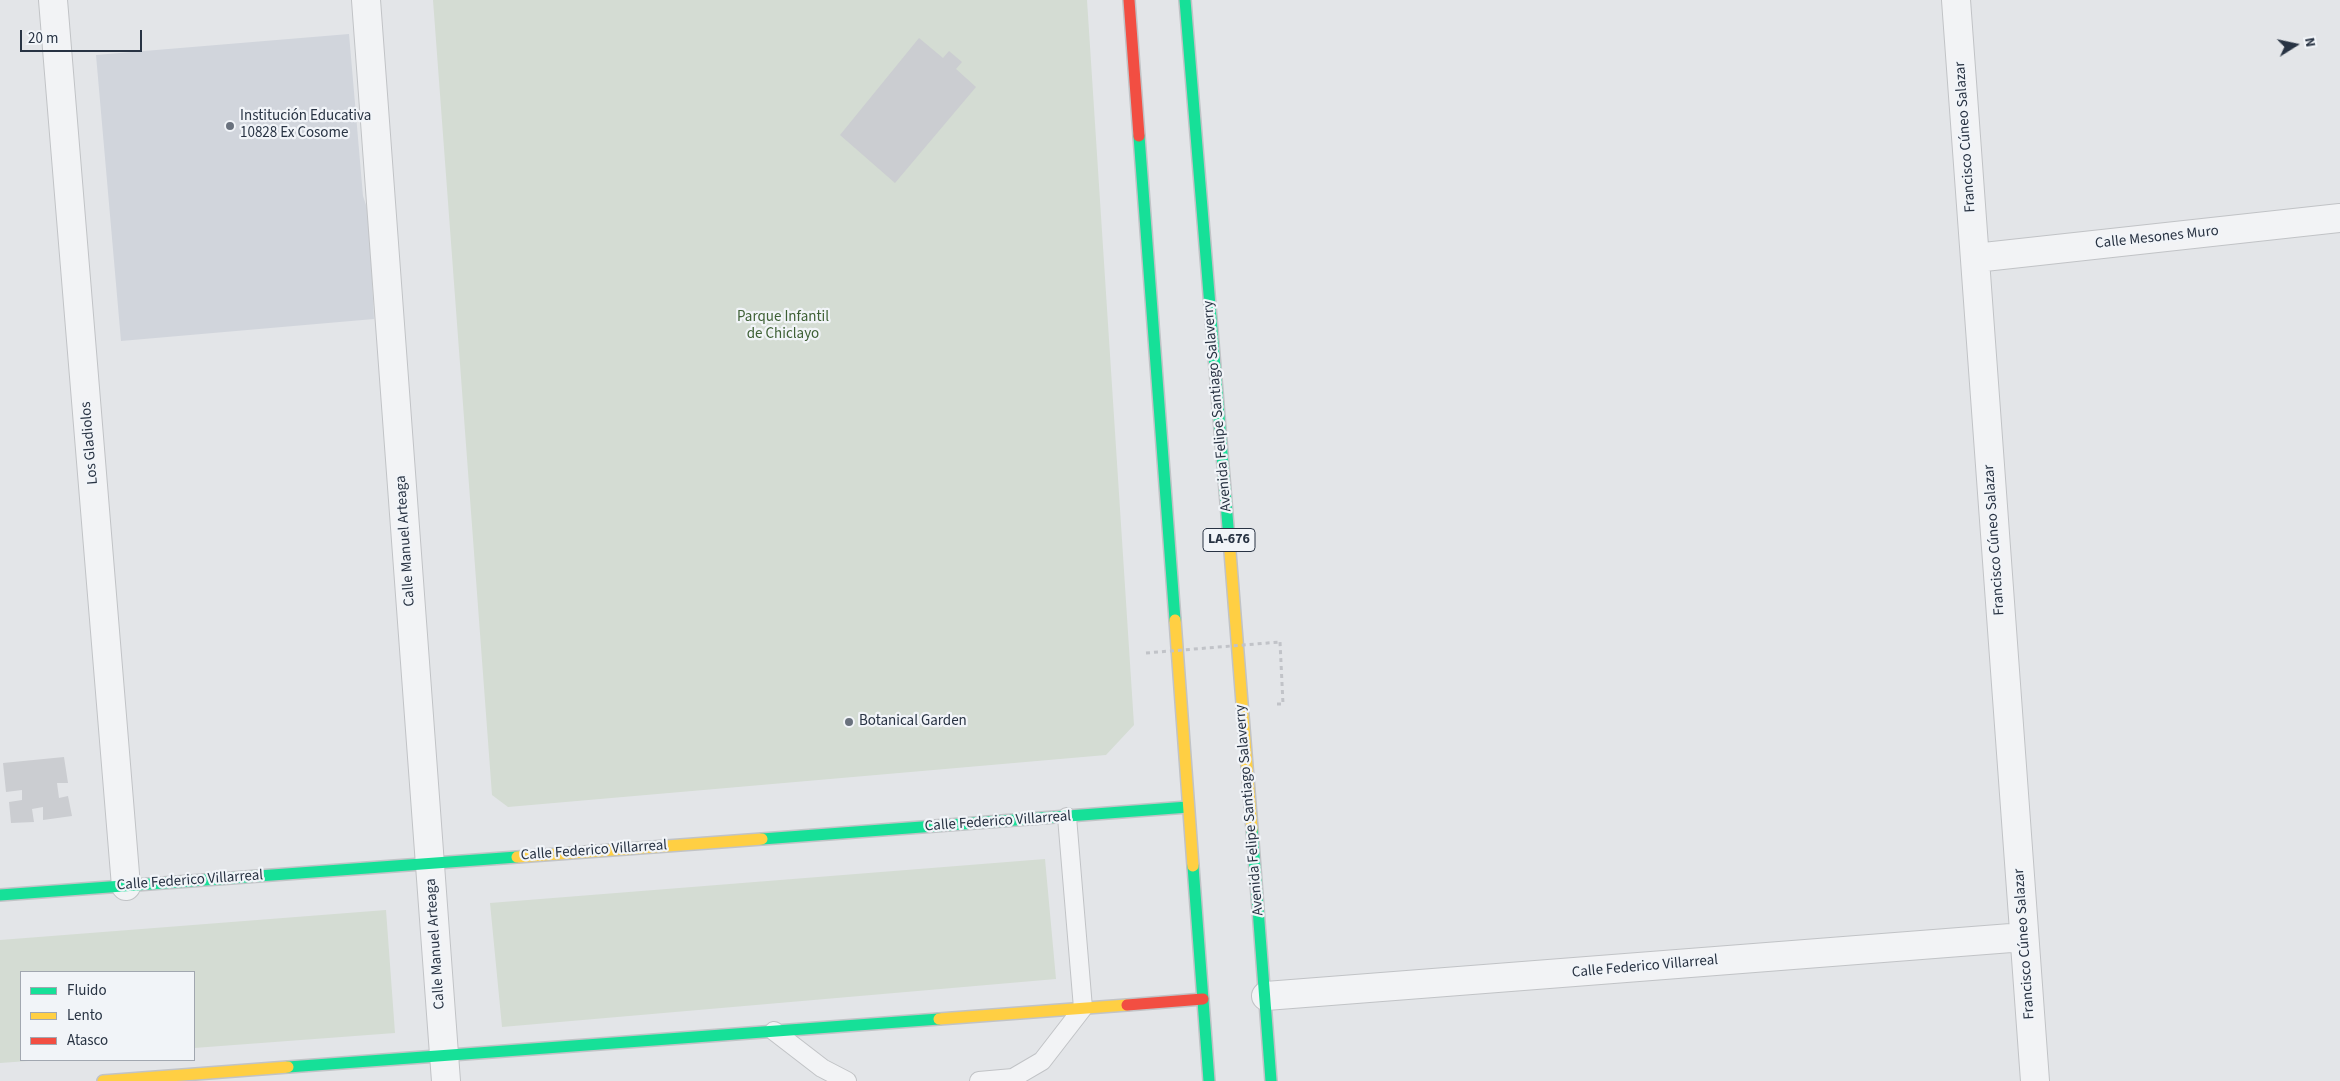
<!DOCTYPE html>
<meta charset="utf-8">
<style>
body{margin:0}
#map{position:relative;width:2340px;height:1081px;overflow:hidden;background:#e3e5e8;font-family:"Source Sans 3",sans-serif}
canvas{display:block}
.legend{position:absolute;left:20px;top:971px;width:175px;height:90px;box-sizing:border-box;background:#f1f4f8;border:1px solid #a1a7b0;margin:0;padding:6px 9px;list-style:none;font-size:15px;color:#283343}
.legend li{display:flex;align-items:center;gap:10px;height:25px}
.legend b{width:25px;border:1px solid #a1a7b0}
.north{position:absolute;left:2270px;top:20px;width:50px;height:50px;-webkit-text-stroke:4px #f1f4f8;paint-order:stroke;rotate:80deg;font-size:14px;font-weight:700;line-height:20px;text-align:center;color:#283343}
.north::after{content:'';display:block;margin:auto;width:18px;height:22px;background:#283343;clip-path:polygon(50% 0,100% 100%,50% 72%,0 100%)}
.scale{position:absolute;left:20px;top:30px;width:122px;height:22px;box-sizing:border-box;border:2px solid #283343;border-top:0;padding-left:6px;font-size:15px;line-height:18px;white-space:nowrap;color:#283343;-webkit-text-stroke:4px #f1f4f8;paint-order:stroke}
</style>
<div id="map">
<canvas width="2340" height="1081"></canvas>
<ul class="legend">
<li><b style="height:6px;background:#16e098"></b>Fluido</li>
<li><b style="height:6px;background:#ffcf43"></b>Lento</li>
<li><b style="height:6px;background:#f24e42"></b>Atasco</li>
</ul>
<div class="north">N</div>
<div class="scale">20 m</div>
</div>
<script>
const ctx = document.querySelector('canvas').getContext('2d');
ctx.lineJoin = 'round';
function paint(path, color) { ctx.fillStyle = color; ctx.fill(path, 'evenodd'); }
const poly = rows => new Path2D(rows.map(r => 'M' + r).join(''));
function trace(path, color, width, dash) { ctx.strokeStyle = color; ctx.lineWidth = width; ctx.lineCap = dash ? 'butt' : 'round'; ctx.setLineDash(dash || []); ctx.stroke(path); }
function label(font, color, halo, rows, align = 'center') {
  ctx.font = font + ' "Source Sans 3",sans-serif'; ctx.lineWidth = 4.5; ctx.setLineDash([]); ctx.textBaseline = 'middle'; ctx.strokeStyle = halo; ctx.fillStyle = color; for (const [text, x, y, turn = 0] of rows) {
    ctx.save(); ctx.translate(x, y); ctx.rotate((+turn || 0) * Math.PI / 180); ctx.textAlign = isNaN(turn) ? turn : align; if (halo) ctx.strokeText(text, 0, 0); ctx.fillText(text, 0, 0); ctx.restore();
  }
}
paint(poly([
 [349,34,363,196,369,214,374,319,121,341,96,55]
]), '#d1d5dc');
paint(poly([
 [433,0,1087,0,1134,725,1106,755,508,807,492,795],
 [1045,859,1056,979,502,1027,490,903],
 [386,910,395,1033,194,1048,194,972,21,972,21,1060,42,1060,0,1063,0,940]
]), '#d4dcd3');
paint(poly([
 [919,38,943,58,949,51,962,62,956,69,976,87,895,183,840,135],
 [64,757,68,783,57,783,59,798,68,796,72,816,43,820,43,807,32,809,34,822,11,823,9,802,22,800,22,790,6,792,3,763]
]), '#cbcdd1');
const lane = poly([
 [774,1031,822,1068,847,1081],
 [979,1081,1013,1078,1042,1061,1083,1008,1067,817]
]);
const street = poly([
 [53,0,126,886],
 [366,0,446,1081],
 [1956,0,2035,1081],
 [1975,258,2340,218],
 [1266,996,2024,937]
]);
const fast = poly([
 [1185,0,1229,539],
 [1139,136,1175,620],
 [1252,829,1271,1081],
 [762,839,1188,807],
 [1193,866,1209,1081],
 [0,895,517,857],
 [288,1067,939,1019]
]);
const slow = poly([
 [1229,539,1252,829],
 [1175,620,1193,866],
 [517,857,762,839],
 [939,1019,1127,1005],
 [103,1081,288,1067]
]);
const jam = poly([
 [1129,0,1139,136],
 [1127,1005,1203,999]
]);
trace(lane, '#c1c3c6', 20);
trace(street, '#c1c3c6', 30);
trace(fast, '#c1c3c6', 14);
trace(slow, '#c1c3c6', 14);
trace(jam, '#c1c3c6', 14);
trace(poly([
 [1277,704,1283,704,1280,642]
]), '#c1c3c8', 3, [4, 4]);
trace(lane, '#f2f3f5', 18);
trace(street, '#f2f3f5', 28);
trace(fast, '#16e098', 11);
trace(slow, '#ffcf43', 11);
trace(jam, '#f24e42', 11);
trace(poly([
 [1146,653,1280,642]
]), '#c1c3c8', 3, [4, 4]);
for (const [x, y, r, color] of [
 [230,126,5,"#69717d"],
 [849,722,5,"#69717d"]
]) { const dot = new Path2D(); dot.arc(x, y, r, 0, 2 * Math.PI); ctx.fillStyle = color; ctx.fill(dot); trace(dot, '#f1f4f8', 2); }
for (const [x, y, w] of [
 [1229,540,52]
]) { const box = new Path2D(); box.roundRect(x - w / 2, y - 11.5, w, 23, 4); ctx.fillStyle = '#f1f4f8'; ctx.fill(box); trace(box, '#283343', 1); }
label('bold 14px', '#283343', null, [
 ["LA-676",1229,540]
]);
label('15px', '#283343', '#f1f4f8', [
 ["Institución Educativa",240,117],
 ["10828 Ex Cosome",240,134],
 ["Botanical Garden",859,722]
], 'left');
label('15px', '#283343', '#f1f4f8', [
 ["Francisco Cúneo Salazar",1966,137,-94],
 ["Calle Mesones Muro",2157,238,-6],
 ["Avenida Felipe Santiago Salaverry",1218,406,-95],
 ["Los Gladiolos",90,443,-95],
 ["Francisco Cúneo Salazar",1995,540,-94],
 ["Calle Manuel Arteaga",406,541,-94],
 ["Avenida Felipe Santiago Salaverry",1250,810,-95],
 ["Calle Federico Villarreal",998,822,-4],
 ["Calle Federico Villarreal",594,851,-4],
 ["Calle Federico Villarreal",190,881,-4],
 ["Calle Manuel Arteaga",436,944,-94],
 ["Francisco Cúneo Salazar",2025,944,-94],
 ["Calle Federico Villarreal",1645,967,-5]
]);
label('15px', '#3e6035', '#f1f4f8', [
 ["Parque Infantil",783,318],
 ["de Chiclayo",783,335]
]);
</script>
